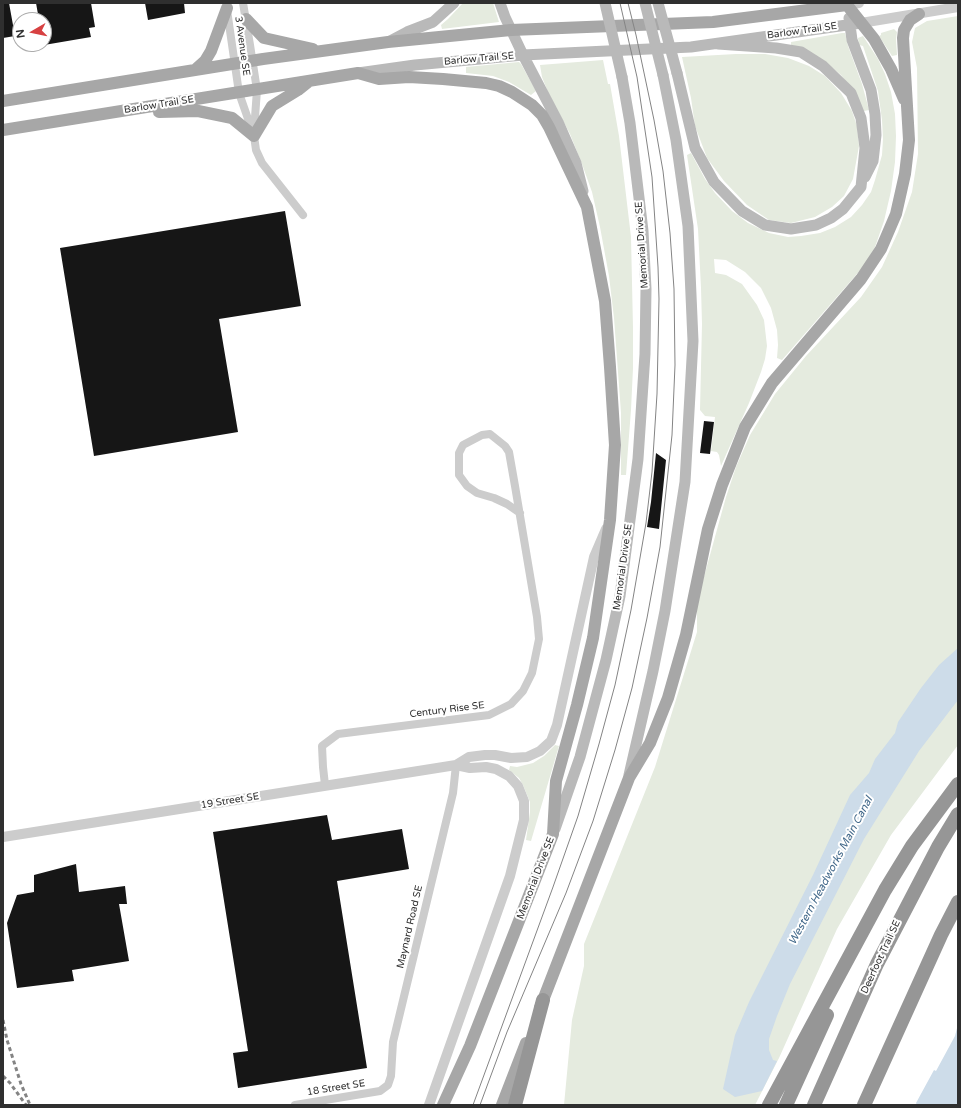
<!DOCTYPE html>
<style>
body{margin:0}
#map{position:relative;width:961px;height:1108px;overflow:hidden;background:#fff;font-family:"Varela Round",sans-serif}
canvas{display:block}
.frame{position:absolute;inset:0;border:4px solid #2f2f2f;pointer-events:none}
.north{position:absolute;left:12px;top:12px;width:40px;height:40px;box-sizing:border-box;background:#fff;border:1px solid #acacac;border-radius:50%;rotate:261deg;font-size:11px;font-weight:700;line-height:16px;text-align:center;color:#2f2f2f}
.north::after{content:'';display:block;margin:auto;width:14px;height:18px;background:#d74142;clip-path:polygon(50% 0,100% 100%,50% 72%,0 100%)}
</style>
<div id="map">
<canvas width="961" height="1108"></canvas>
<div class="frame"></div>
<div class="north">N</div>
</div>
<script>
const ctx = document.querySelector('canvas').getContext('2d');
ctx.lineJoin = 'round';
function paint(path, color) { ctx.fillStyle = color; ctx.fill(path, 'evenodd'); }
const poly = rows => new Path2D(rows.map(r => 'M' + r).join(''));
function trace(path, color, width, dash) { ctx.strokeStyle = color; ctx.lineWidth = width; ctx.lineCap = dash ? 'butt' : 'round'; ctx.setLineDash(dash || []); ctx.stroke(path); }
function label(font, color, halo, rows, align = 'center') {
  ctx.font = font + ' "Varela Round",sans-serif'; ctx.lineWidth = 4; ctx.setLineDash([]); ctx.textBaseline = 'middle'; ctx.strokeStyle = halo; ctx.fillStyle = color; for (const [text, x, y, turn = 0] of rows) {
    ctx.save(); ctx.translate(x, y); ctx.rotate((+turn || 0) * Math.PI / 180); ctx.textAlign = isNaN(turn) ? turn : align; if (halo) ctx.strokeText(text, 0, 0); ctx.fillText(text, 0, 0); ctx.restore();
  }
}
paint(poly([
 [463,3,493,3,499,22,442,29,441,25,448,19],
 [958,16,958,745,891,835,837,929,779,1058,755,1105,564,1105,572,1020,584,966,584,944,655,767,697,632,697,602,726,497,736,467,750,435,775,394,806,356,861,297,882,267,898,232,912,192,918,154,917,68,912,42,915,28,927,21],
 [894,29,897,32,896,39,897,55,892,56,879,36,881,35,881,33],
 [842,33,845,33,846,37,848,46,862,84,869,110,864,111,851,88,841,75,829,65,791,48,791,42],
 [863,36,878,59,885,74,891,92,895,114,896,136,895,162,891,191,884,221,875,247,863,267,782,360,777,358,778,345,777,330,771,308,761,288,745,272,726,260,714,259,715,273,726,275,742,284,757,305,764,320,767,346,765,359,761,372,749,403,721,466,719,455,717,452,711,451,715,417,705,416,700,410,702,324,701,288,698,229,687,155,691,153,705,179,715,193,732,211,748,223,769,233,788,237,801,236,820,233,835,227,851,217,862,205,871,192,875,180,882,155,883,139,882,120,878,91,863,46,859,45,858,38],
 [736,54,765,54,788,58,809,66,825,76,841,93,852,111,857,126,859,146,853,179,844,196,832,207,815,217,791,223,769,220,747,205,724,181,707,158,695,126,691,98,682,57],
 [603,60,608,84,610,84,619,136,631,237,633,328,633,368,631,410,626,475,621,475,621,413,614,318,609,276,600,227,592,192,582,164,570,134,548,92,542,77,540,65],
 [519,62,521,64,536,91,531,95,509,82,493,76,466,73,466,67],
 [555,745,559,746,531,841,526,840,530,812,530,802,523,785,519,778,509,770,510,766,517,767,533,763,544,756]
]), '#e5ebdf');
paint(poly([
 [958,648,958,700,919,751,864,839,790,984,777,1016,769,1039,769,1050,773,1060,777,1061,762,1091,735,1097,723,1089,735,1035,749,1002,813,875,850,795,869,773,875,759,895,733,898,722,921,688,939,665],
 [958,1024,958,1105,917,1105,916,1103,934,1070,936,1071,955,1036]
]), '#cddce9');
paint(poly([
 [3,3,9,3,15,36,3,38],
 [36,3,91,3,95,27,89,28,91,37,44,45,44,20,39,20],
 [145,3,184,3,185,13,148,20],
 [285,211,301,306,219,319,238,432,94,456,60,248],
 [704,421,714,422,710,454,700,453],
 [656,453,666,460,659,529,647,527,651,502],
 [327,815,332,840,402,829,409,869,337,881,367,1068,238,1088,233,1053,248,1051,213,832],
 [76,864,79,892,125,886,127,904,119,904,129,961,72,970,74,981,17,988,7,923,17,895,34,892,34,875]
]), '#161616');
trace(poly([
 [243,3,250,45,257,90,254,131],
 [227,10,239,93,254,136,256,150,262,163,303,215],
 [325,785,323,767,322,746,338,734,489,715,511,704,523,691,532,673,539,639,537,617,515,486,509,452,505,446,490,434,482,435,463,445,459,453,459,475,467,486,477,493,494,498,507,504,520,513],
 [295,1105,380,1091,388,1085,391,1076,393,1042,453,793,456,765]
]), '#ccc', 8);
trace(poly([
 [847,5,859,3],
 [861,23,958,7],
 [3,837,456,765,469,757,485,755,495,755,511,758,527,757,540,751,551,741,557,725,594,557,606,529],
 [429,1105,510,876,524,820,524,801,518,786,509,776,496,769,486,767,470,768,456,765]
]), '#ccc', 10);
trace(poly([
 [500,3,505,17,523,55,558,122,576,163,583,191],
 [849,18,852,40,871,90,875,114,876,135,873,161,865,177],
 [390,41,407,32,433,22,454,3],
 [358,73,415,65,523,55,691,47,861,23],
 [677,73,695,148,714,182,742,211,765,225,791,229,816,225,831,218,843,209,861,187,865,148,861,118,851,93,823,66,801,52,776,48,718,44],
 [629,775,653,671,665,611,685,482,693,341,688,226,676,140,663,75],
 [555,829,580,757,606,660,620,596,638,459,645,354,646,289,643,231,630,123,622,77]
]), '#b9b9b9', 11);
trace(poly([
 [246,19,264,38,313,49],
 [195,70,205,61,211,51,227,8],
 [3,101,263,59,388,42,511,30,713,22,847,5,874,39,891,69,904,99],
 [159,112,198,111,232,118,254,136,272,106,298,90,308,82],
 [3,130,358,73,379,79,409,77,443,79,486,83,499,86,512,92,532,105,542,115,549,127,587,207,605,301,610,367,615,445,610,520,593,638,577,705,556,781,553,834,470,1046,443,1105],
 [540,1008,629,778,650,743,668,698,686,635,708,529,722,485,745,427,772,383,861,279,881,249,896,214,905,174,909,140,903,38,904,30,910,20,919,14],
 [502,1105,526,1043]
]), '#a7a7a7', 12);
trace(poly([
 [515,1105,543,1000],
 [769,1105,885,890,912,846,958,784],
 [786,1105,827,1015],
 [814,1105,877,964,938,847,958,814],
 [864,1105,941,935,958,902]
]), '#969696', 14);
trace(poly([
 [473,1105,553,887,578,816,599,744,615,685,631,610,646,523,652,472,657,394,659,299,658,267,652,177,637,77,620,3],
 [480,1105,507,1032,566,893,593,821,615,750,632,688,647,618,660,547,672,435,675,365,674,289,670,233,663,171,654,120,636,35,628,3]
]), '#848484', 1);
trace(poly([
 [3,1020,7,1040,21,1084,30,1105],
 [3,1076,10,1083,26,1105]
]), '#848484', 3, [4, 3]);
trace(poly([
 [605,3,622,77],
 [645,3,663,75],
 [658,3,677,73]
]), '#b9b9b9', 11);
label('10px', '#2f2f2f', '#fff', [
 ["Barlow Trail SE",802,31,-8],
 ["3 Avenue SE",242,46,82],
 ["Barlow Trail SE",479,59,-5],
 ["Barlow Trail SE",159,105,-9],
 ["Memorial Drive SE",642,245,-94],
 ["Memorial Drive SE",623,567,-82],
 ["Century Rise SE",447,710,-7],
 ["19 Street SE",230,801,-9],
 ["Memorial Drive SE",536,878,-69],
 ["Maynard Road SE",410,927,-77],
 ["Deerfoot Trail SE",881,957,-65],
 ["18 Street SE",336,1088,-9]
]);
label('italic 11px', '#446a8b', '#fff', [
 ["Western Headworks Main Canal",831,871,-62]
]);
</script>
